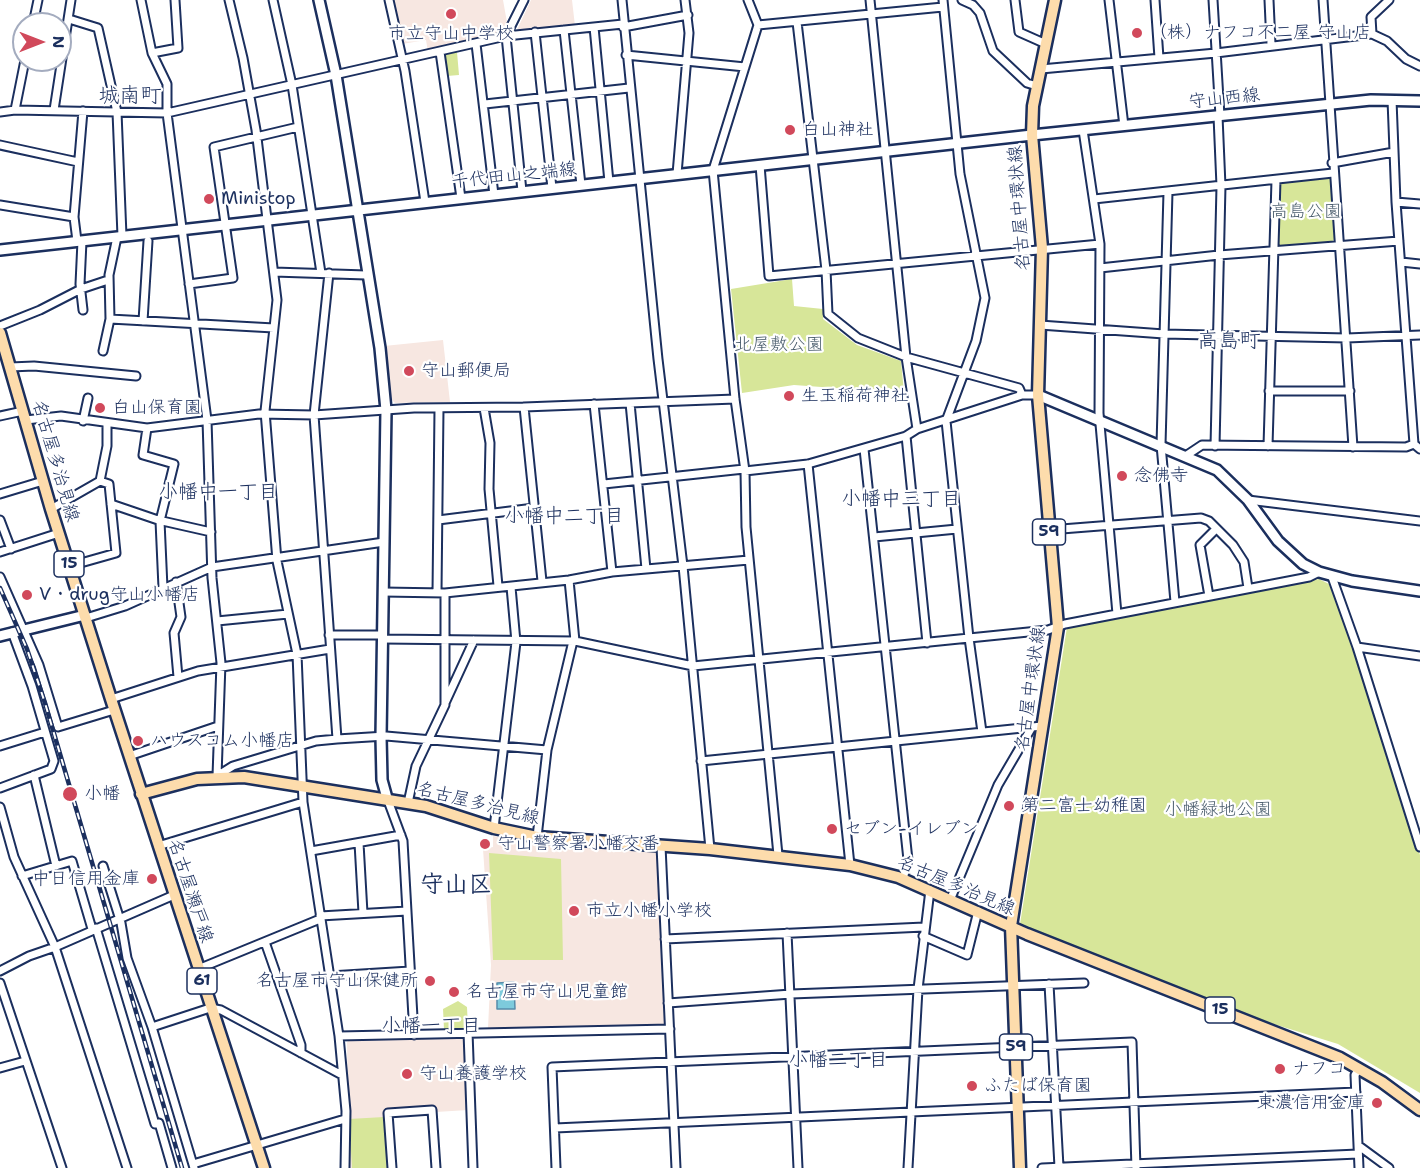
<!DOCTYPE html>
<meta charset="utf-8">
<style>
body{margin:0}
#map{position:relative;width:1420px;height:1168px;overflow:hidden;background:#fff;font-family:"Shantell Sans",sans-serif}
canvas{display:block}
.north{position:absolute;left:12px;top:12px;width:60px;height:60px;box-sizing:border-box;background:#fff;border:2px solid #a4acbf;border-radius:50%;rotate:90deg;font-size:16px;font-weight:700;line-height:24px;text-align:center;color:#1b2f5e}
.north::after{content:'';display:block;margin:auto;width:21px;height:27px;background:#d1495b;clip-path:polygon(50% 0,100% 100%,50% 72%,0 100%)}
</style>
<div id="map">
<canvas width="1420" height="1168"></canvas>
<div class="north">N</div>
</div>
<script>
const ctx = document.querySelector('canvas').getContext('2d');
ctx.lineJoin = 'round';
function paint(path, color) { ctx.fillStyle = color; ctx.fill(path, 'evenodd'); }
const poly = rows => new Path2D(rows.map(r => 'M' + r).join(''));
function trace(path, color, width, dash) { ctx.strokeStyle = color; ctx.lineWidth = width; ctx.lineCap = dash ? 'butt' : 'round'; ctx.setLineDash(dash || []); ctx.stroke(path); }
function label(font, color, halo, rows, align = 'center') {
  ctx.font = font + ' "Shantell Sans","Klee One",sans-serif'; ctx.lineWidth = 4.5; ctx.setLineDash([]); ctx.textBaseline = 'middle'; ctx.strokeStyle = halo; ctx.fillStyle = color; for (const [text, x, y, turn = 0] of rows) {
    ctx.save(); ctx.translate(x, y); ctx.rotate((+turn || 0) * Math.PI / 180); ctx.textAlign = isNaN(turn) ? turn : align; if (halo) ctx.strokeText(text, 0, 0); ctx.fillText(text, 0, 0); ctx.restore();
  }
}
paint(poly([
 [393,0,503,0,508,28,503,35,428,52,426,40,402,44],
 [531,0,572,0,575,26,516,32],
 [443,340,450,402,395,403,390,398,384,346],
 [493,836,544,845,655,852,658,857,665,1024,660,1027,488,1028,491,965,483,849,493,847],
 [463,1035,468,1110,436,1112,435,1105,386,1109,389,1168,349,1168,347,1042,350,1039]
]), '#f7e7e1');
paint(poly([
 [457,52,459,75,447,76,444,55],
 [1328,177,1331,179,1335,238,1332,242,1280,246,1277,243,1279,186,1281,183],
 [792,279,794,306,823,309,823,319,857,345,901,361,904,393,794,385,742,393,731,289],
 [1319,579,1329,584,1360,665,1420,855,1420,1093,1338,1044,1235,1012,1020,924,1067,627],
 [489,853,561,859,563,960,493,960],
 [458,1001,467,1007,468,1029,444,1029,443,1009],
 [384,1117,387,1168,352,1168,349,1119]
]), '#d7e699');
const water = poly([
 [514,982,515,1009,497,1009,497,983,514,982]
]);
paint(water, '#7dcadc');
trace(water, '#568caa', 1.5);
const street = poly([
 [141,0,152,53,167,84,167,113,207,420,212,578,221,663,217,776,233,766,316,741,337,739,386,736,547,750],
 [229,0,243,58,256,130,277,300,265,411,277,561,297,654,303,802,339,1036,346,1111,345,1168],
 [273,0,292,85,321,273],
 [389,0,405,71,425,202],
 [622,0,658,359,683,566,710,849],
 [748,0,758,25,713,170,735,399,745,471,746,527,778,855],
 [870,0,906,357,917,429],
 [943,0,960,174,985,298,976,341,946,421,969,638,982,732],
 [962,0,973,5,980,13,993,51,1027,83,1037,86],
 [1015,0,1019,32,1046,44],
 [1109,0,1124,126],
 [1155,0,1159,58],
 [1213,0,1220,116],
 [1269,0,1271,44],
 [1323,0,1353,447],
 [69,19,98,28,117,112,122,236],
 [797,22,826,270,828,314,858,338,906,357,1019,388,1022,395],
 [33,24,38,0],
 [758,25,943,7],
 [594,27,609,182],
 [623,27,688,15],
 [564,30,581,185],
 [535,32,552,188],
 [1372,34,1371,17,1389,0],
 [476,44,494,195],
 [440,52,461,198],
 [152,53,178,48,175,0],
 [626,55,745,67],
 [1041,69,1216,53,1372,34,1387,41,1406,59,1420,66],
 [1392,100,1396,202,1414,444],
 [485,104,629,88],
 [15,110,25,60],
 [54,110,71,0],
 [0,112,15,110,167,113,506,36,623,24],
 [1083,130,1100,244,1099,413,1117,614],
 [0,145,78,162],
 [1332,163,1394,152],
 [760,165,769,276,1100,244],
 [677,174,689,33,685,0],
 [522,191,506,36,524,0],
 [1168,192,1161,445,1175,602],
 [1094,199,1333,173],
 [1396,202,1420,204],
 [0,205,74,217],
 [77,241,74,217,83,111],
 [82,241,80,284,83,310],
 [1401,262,1420,264],
 [1100,268,1219,255,1399,241],
 [274,272,366,275],
 [329,273,314,415,337,739],
 [189,284,233,278,214,147,298,127],
 [110,319,274,328],
 [143,321,148,241],
 [1040,325,1164,334,1347,338,1420,335],
 [0,326,40,310,81,289,108,280],
 [103,351,110,319,109,275,117,237],
 [10,367,34,366,136,376],
 [1269,391,1350,391],
 [630,403,646,569],
 [594,404,612,572],
 [524,407,542,581],
 [484,408,490,443,489,489,498,586],
 [0,416,23,411],
 [26,420,61,416,147,428,259,414,314,415,414,408,524,407,735,399],
 [83,421,88,398],
 [147,428,143,455,174,464,160,521,163,588],
 [906,436,927,643],
 [1215,446,1221,186,1218,116],
 [1268,446,1276,180],
 [864,449,908,860,903,879],
 [1187,455,1202,445,1406,447,1414,444,1420,449],
 [808,464,850,865],
 [745,471,808,464,906,436,917,429,1022,395,1038,395],
 [604,484,744,469],
 [0,494,43,481],
 [1248,500,1420,521],
 [111,504,158,520,211,532],
 [51,509,100,481,107,446,107,424],
 [0,520,11,549],
 [438,520,534,508],
 [1049,530,1201,518,1209,521,1233,545,1244,562,1248,588],
 [874,537,957,529],
 [0,552,59,533],
 [70,566,116,553,109,484,100,481],
 [0,577,39,665,58,727,114,710],
 [1332,577,1357,647,1420,656],
 [569,580,575,641],
 [176,582,181,617,174,633,178,677],
 [383,592,445,593,569,580,612,572,749,560],
 [437,592,439,409],
 [1209,596,1200,545,1216,529],
 [86,618,125,606,212,567,384,542],
 [217,621,288,614],
 [329,635,382,635],
 [382,639,575,641,693,666,1048,630,1065,624,1309,577,1319,572],
 [1357,647,1420,847],
 [111,699,198,671,330,649],
 [445,703,474,640],
 [0,746,45,732],
 [129,756,218,726],
 [701,761,1042,726],
 [34,775,56,866],
 [0,788,51,769,54,761,32,686,12,632],
 [387,798,403,841,414,1035],
 [408,803,416,766,445,705,445,593],
 [0,807,14,857,55,947,127,1168],
 [494,828,516,642,511,587],
 [537,837,547,750,573,641],
 [359,843,363,913],
 [158,846,303,802],
 [661,846,676,1168],
 [311,851,401,835],
 [103,866,121,923,127,958,152,1027,194,1168],
 [22,876,72,861,92,929],
 [951,898,998,785,1032,727],
 [320,916,407,911],
 [96,928,155,1124,159,1123,172,1168],
 [787,933,798,1168],
 [923,936,967,955,978,911],
 [665,939,924,927],
 [265,942,301,1045,301,1053],
 [198,969,320,919],
 [0,971,29,956,55,947,174,895],
 [330,976,410,971],
 [0,983,62,1168],
 [1049,984,1059,1167],
 [668,1003,791,994,1084,983],
 [152,1027,210,1008,221,1010,342,1075],
 [468,1032,473,1168],
 [339,1036,670,1029],
 [0,1068,25,1061],
 [1359,1068,1355,1075,1359,1168],
 [555,1128,1356,1092],
 [1359,1146,1389,1168],
 [193,1164,345,1119],
 [392,1168,388,1113,432,1110,436,1168],
 [556,1168,552,1067,1132,1042,1136,1168],
 [908,1168,918,989,930,890],
 [1042,1168,1358,1154]
]);
const secondary = poly([
 [319,0,336,75,380,348,386,410,381,737,382,780,387,798],
 [0,250,1032,135,1371,100,1420,101],
 [1038,395,1217,470,1248,500,1278,541,1303,564,1319,572,1352,581,1420,591],
 [0,636,85,615]
]);
const primary = poly([
 [0,333,51,509,111,699,264,1168],
 [141,794,197,779,244,777,426,806,494,828,537,837,710,849,850,865,898,877,1027,934,1340,1058,1382,1082,1420,1110],
 [1020,1168,1011,926,1058,627,1038,395,1042,248,1032,135,1033,106,1055,0]
]);
trace(street, '#1b2f5e', 11);
trace(secondary, '#1b2f5e', 14);
trace(primary, '#1b2f5e', 15);
trace(street, '#fff', 7);
trace(secondary, '#fff', 9);
trace(primary, '#fddcac', 10);
const rail = poly([
 [0,588,27,649,45,703,182,1168]
]);
trace(rail, '#1b2f5e', 4.5);
trace(rail, '#fff', 2, [7]);
for (const [x, y, r, color] of [
 [451,14,6,"#d1495b"],
 [1137,33,6,"#d1495b"],
 [790,130,6,"#d1495b"],
 [209,199,6,"#d1495b"],
 [409,371,6,"#d1495b"],
 [789,396,6,"#d1495b"],
 [100,408,6,"#d1495b"],
 [1122,476,6,"#d1495b"],
 [27,595,6,"#d1495b"],
 [138,741,6,"#d1495b"],
 [70,794,8,"#d1495b"],
 [1009,806,6,"#d1495b"],
 [832,829,6,"#d1495b"],
 [485,844,6,"#d1495b"],
 [152,879,6,"#d1495b"],
 [574,911,6,"#d1495b"],
 [430,981,6,"#d1495b"],
 [454,992,6,"#d1495b"],
 [1280,1069,6,"#d1495b"],
 [407,1074,6,"#d1495b"],
 [972,1086,6,"#d1495b"],
 [1377,1103,6,"#d1495b"]
]) { const dot = new Path2D(); dot.arc(x, y, r, 0, 2 * Math.PI); ctx.fillStyle = color; ctx.fill(dot); trace(dot, '#fff', 2); }
for (const [x, y, w] of [
 [1049,532,33],
 [69,564,30],
 [202,981,30],
 [1220,1010,30],
 [1016,1047,33]
]) { const box = new Path2D(); box.roundRect(x - w / 2, y - 13, w, 26, 4.5); ctx.fillStyle = '#fff'; ctx.fill(box); trace(box, '#1b2f5e', 1.5); }
label('bold 16px', '#1b2f5e', null, [
 ["59",1049,532],
 ["15",69,564],
 ["61",202,981],
 ["15",1220,1010],
 ["59",1016,1047]
]);
label('18px', '#1b2f5e', '#fff', [
 ["（株）ナフコ不二屋 守山店",1149,33],
 ["市立守山中学校",451,34,"center"],
 ["白山神社",802,130],
 ["Ministop",221,199],
 ["守山郵便局",421,371],
 ["生玉稲荷神社",801,396],
 ["白山保育園",112,408],
 ["念佛寺",1134,476],
 ["V・drug守山小幡店",39,595],
 ["ハウスコム小幡店",150,741],
 ["小幡",84,794],
 ["第二富士幼稚園",1021,806],
 ["セブン-イレブン",844,829],
 ["守山警察署小幡交番",497,844],
 ["中日信用金庫",140,879,"right"],
 ["市立小幡小学校",586,911],
 ["名古屋市守山保健所",418,981,"right"],
 ["名古屋市守山児童館",466,992],
 ["ナフコ",1292,1069],
 ["守山養護学校",419,1074],
 ["ふたば保育園",984,1086],
 ["東濃信用金庫",1365,1103,"right"]
], 'left');
label('18px', '#1b2f5e', '#fff', [
 ["守山西線",1224,99,-6],
 ["千代田山之端線",514,176,-6],
 ["名古屋中環状線",1020,208,-94],
 ["名古屋多治見線",55,461,74],
 ["名古屋中環状線",1031,689,-82],
 ["名古屋多治見線",478,804,14],
 ["名古屋多治見線",956,886,23],
 ["名古屋瀬戸線",190,891,72]
]);
label('18px', '#4a5d6d', '#fff', [
 ["高島公園",1306,212],
 ["北屋敷公園",779,345],
 ["小幡緑地公園",1218,810]
]);
label('20px', '#1b2f5e', '#fff', [
 ["小幡中一丁目",218,493],
 ["小幡中三丁目",901,500],
 ["小幡中二丁目",564,517],
 ["小幡一丁目",431,1027],
 ["小幡二丁目",838,1061]
]);
label('21px', '#1b2f5e', '#fff', [
 ["城南町",130,97],
 ["高島町",1229,342]
]);
label('bold 24px', '#1b2f5e', '#fff', [
 ["守山区",456,886]
]);
</script>
